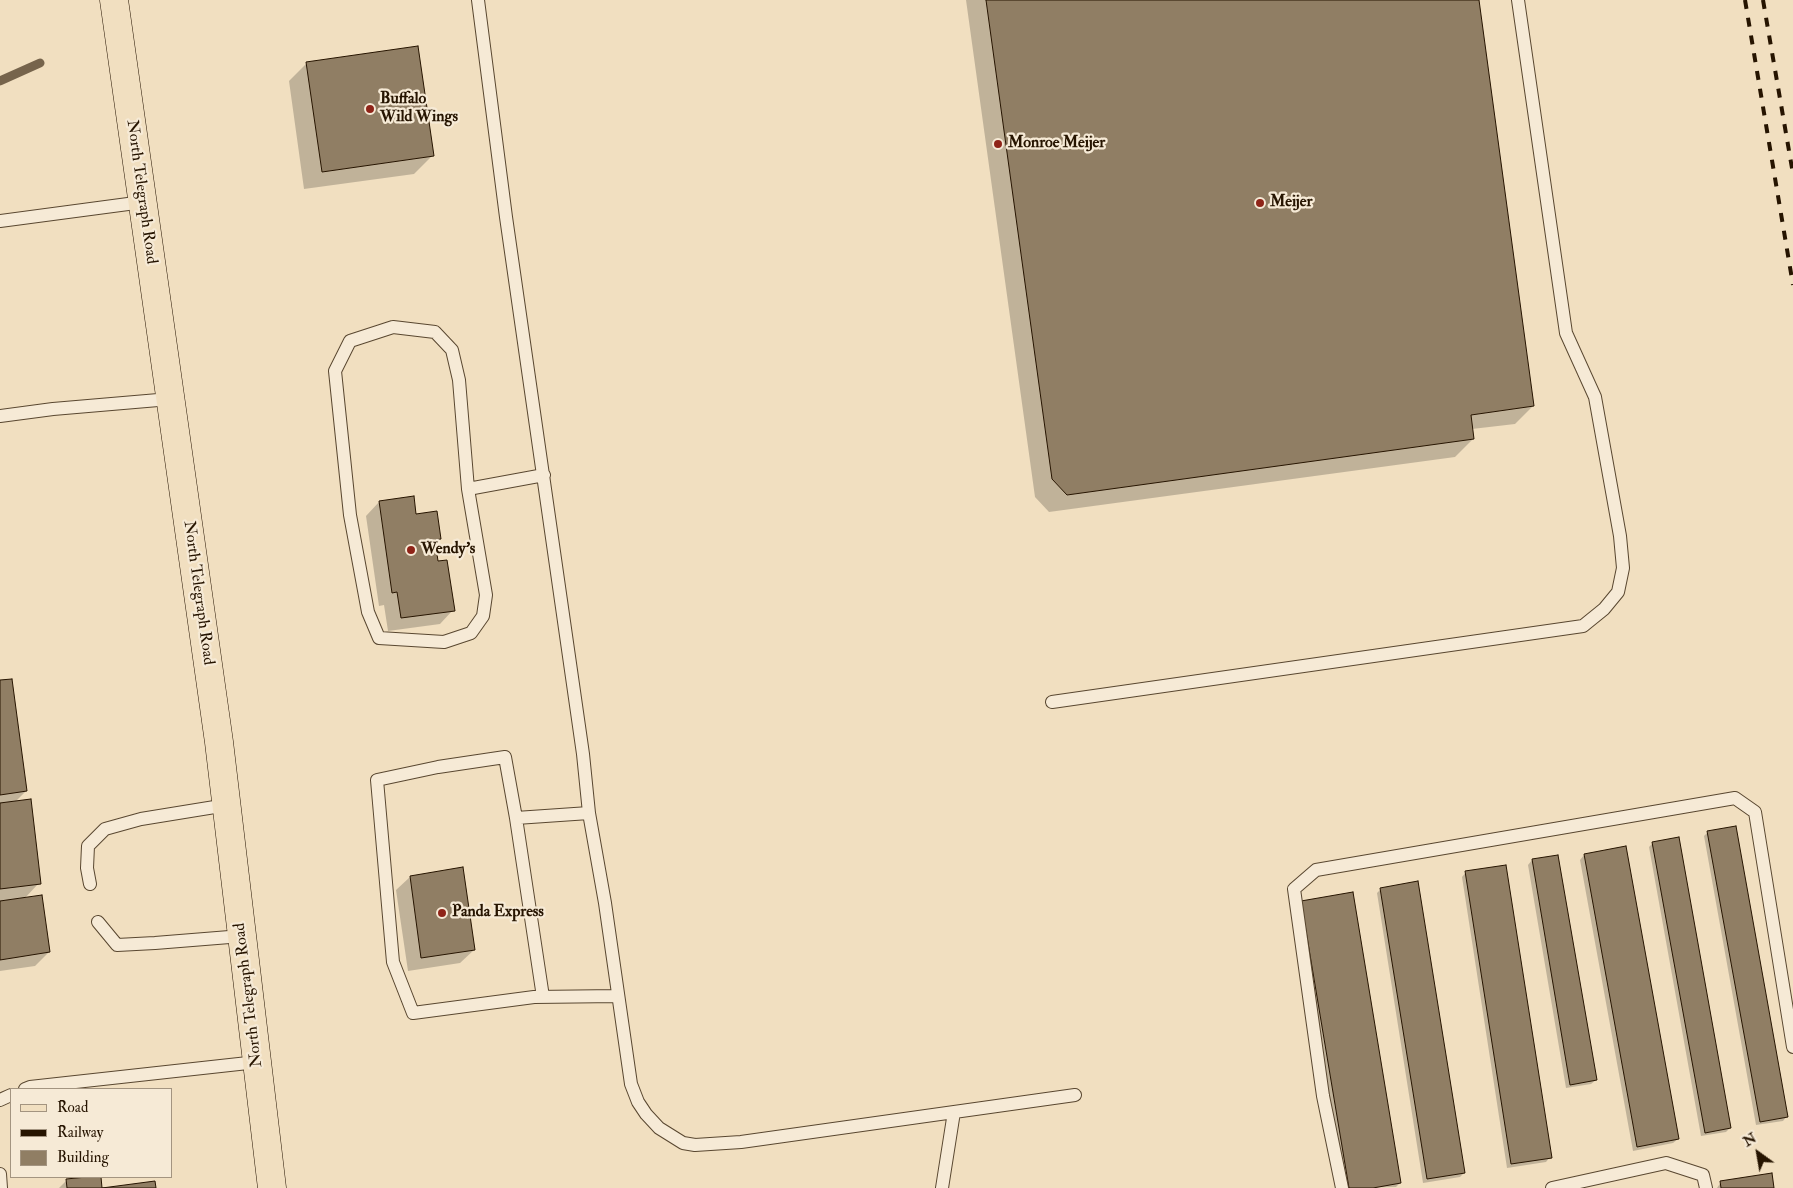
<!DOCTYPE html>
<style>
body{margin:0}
#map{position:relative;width:1793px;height:1188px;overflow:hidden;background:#f1dfc0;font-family:"IM FELL Double Pica",serif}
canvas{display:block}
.legend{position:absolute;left:10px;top:1088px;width:162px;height:90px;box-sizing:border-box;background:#f6ead6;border:1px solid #a39480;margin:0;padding:6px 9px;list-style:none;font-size:15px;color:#261400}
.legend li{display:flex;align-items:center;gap:10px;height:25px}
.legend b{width:25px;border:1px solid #a39480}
.north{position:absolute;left:1733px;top:1128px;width:50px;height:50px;-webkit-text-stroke:4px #f6ead6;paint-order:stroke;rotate:328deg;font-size:14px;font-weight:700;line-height:20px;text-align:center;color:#261400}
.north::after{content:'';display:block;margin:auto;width:18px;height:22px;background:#261400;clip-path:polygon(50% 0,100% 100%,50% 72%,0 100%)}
</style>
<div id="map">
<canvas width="1793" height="1188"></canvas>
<ul class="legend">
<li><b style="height:6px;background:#f1dfc0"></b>Road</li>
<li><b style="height:6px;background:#261400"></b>Railway</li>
<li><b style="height:14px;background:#907e64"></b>Building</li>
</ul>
<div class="north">N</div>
</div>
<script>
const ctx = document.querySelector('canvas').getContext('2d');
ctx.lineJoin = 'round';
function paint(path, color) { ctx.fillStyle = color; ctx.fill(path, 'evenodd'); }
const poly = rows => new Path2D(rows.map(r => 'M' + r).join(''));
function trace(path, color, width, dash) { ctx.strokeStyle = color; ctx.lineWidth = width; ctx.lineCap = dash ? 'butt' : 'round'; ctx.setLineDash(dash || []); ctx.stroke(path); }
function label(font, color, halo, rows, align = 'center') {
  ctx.font = font + ' "IM FELL Double Pica",serif'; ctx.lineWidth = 4.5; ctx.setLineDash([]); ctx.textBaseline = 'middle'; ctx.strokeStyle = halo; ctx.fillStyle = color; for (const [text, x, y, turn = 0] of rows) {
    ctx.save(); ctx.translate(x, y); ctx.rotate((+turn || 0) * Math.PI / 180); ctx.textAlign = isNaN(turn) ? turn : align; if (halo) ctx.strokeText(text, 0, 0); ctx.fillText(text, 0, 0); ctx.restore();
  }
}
paint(poly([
 [966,0,1478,0,1533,406,1515,424,1472,429,1473,439,1455,457,1049,512,1035,497],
 [307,63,432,156,414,174,304,189,289,81],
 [379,502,439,539,434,544,437,563,453,610,440,624,388,631,384,605,379,606,366,516],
 [0,681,26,791,15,802,39,883,24,899,49,952,35,966,0,971],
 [1708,832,1787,1116,1783,1121,1756,1125,1704,836],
 [1653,843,1730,1128,1726,1132,1701,1136,1649,847],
 [1584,855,1678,1139,1673,1143,1633,1151,1580,860],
 [1557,856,1596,1080,1591,1084,1566,1088,1528,865,1532,860],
 [1466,872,1550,1157,1546,1162,1507,1168,1462,877],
 [410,877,474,950,460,963,408,971,396,890],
 [1381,889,1464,1173,1460,1177,1423,1183,1377,893],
 [1297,906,1400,1183,1396,1187,1344,1188],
 [100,1177,101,1188,59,1188,67,1180],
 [1721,1182,1773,1188,1717,1188]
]), '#0003');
trace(poly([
 [0,81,40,63]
]), '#76644c', 9);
const building = poly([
 [986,0,1479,0,1534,406,1471,415,1474,439,1067,495,1052,479,986,0],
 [418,46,434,156,322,172,306,62,418,46],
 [414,496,416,514,437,511,441,539,435,540,438,561,447,560,455,611,401,618,397,592,392,593,379,501,414,496],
 [12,679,27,791,0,795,0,680,12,679],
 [31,799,41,884,0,889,0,803,31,799],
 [1736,826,1788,1117,1760,1122,1707,831,1736,826],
 [1679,837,1731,1128,1705,1133,1652,842,1679,837],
 [1626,846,1679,1139,1637,1147,1584,854,1626,846],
 [1558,855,1597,1080,1570,1085,1532,859,1558,855],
 [1506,865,1552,1158,1511,1164,1465,871,1506,865],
 [463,867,475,950,421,958,410,876,463,867],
 [1418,881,1465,1173,1427,1179,1380,888,1418,881],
 [1353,892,1401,1183,1373,1188,1349,1188,1301,901,1353,892],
 [42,895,50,952,0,960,0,901,42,895],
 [1772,1173,1774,1188,1721,1188,1720,1181,1772,1173],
 [87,1177,101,1177,102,1188,155,1181,156,1188,67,1188,66,1179,87,1177]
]);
paint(building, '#907e64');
trace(building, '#261400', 1);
const lane = poly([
 [478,0,506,217,583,754,589,813,605,903,631,1084,638,1102,646,1114,659,1128,683,1143,695,1145,741,1142,1075,1095],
 [0,221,143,202],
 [393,327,435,332,452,350,459,380,468,489,486,595,483,616,471,633,444,642,379,638,368,612,350,515,335,371,350,341,393,327],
 [0,416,53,409,170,399],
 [468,489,544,475],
 [1052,702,1583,626,1604,609,1618,592,1623,568,1620,536,1595,397,1566,333,1518,0],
 [589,813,516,818,505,757,438,767,377,780,393,962,413,1013,534,997,618,996],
 [516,818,543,997],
 [90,884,87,868,88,846,105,829,141,819,227,805],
 [98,922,117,945,155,943,242,936],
 [25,1089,30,1087,257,1062],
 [0,1100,11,1095],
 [0,1174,1,1188],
 [942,1188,954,1112],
 [1342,1188,1323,1096,1294,889,1316,870,1735,798,1755,812,1793,1047],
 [1552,1188,1666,1163,1703,1175,1706,1188]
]);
const primary = poly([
 [114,0,219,742,272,1188]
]);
trace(lane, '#594730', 14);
trace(primary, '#261400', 29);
trace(lane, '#f6ead6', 12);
trace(primary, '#f1dfc0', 28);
trace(poly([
 [1745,0,1793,285],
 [1763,0,1793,174]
]), '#261400', 4, [9, 9]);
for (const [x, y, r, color] of [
 [370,109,5,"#8f2418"],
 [998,144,5,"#8f2418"],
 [1260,203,5,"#8f2418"],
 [411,550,5,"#8f2418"],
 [442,913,5,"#8f2418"]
]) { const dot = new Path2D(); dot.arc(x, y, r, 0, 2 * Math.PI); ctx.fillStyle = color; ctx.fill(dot); trace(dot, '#f6ead6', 2); }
label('bold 16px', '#261400', '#f6ead6', [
 ["Buffalo",380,100],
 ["Wild Wings",380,118],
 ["Monroe Meijer",1008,144],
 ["Meijer",1270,203],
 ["Wendy's",421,550],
 ["Panda Express",452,913]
], 'left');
label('16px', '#261400', '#f6ead6', [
 ["North Telegraph Road",141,192,82],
 ["North Telegraph Road",198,593,82],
 ["North Telegraph Road",249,995,-97]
]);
</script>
